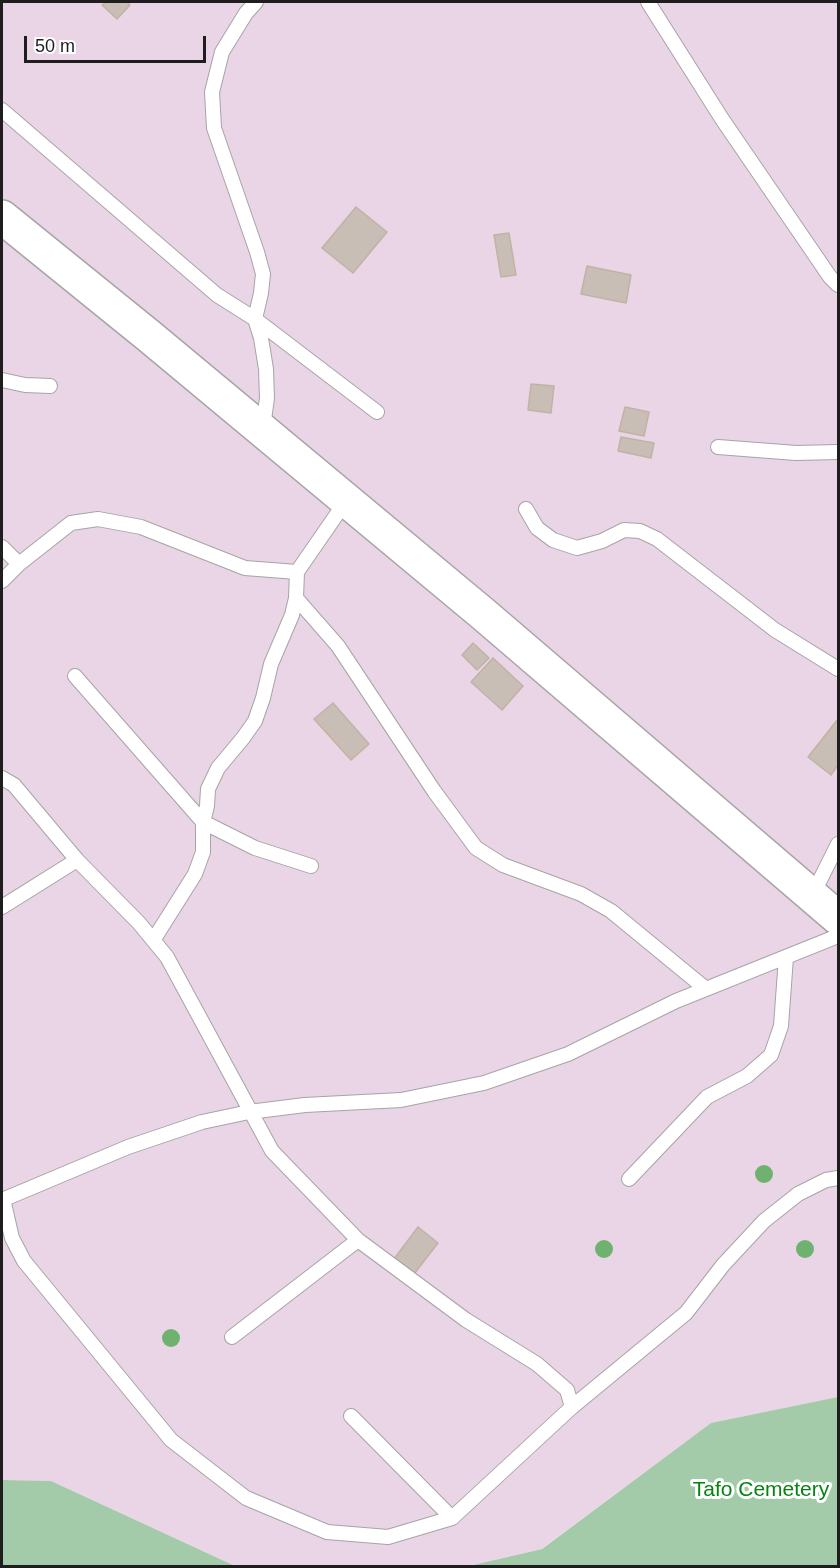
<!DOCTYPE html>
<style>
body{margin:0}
#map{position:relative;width:840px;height:1568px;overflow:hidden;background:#f0ece3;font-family:Helvetica,sans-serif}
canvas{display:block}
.frame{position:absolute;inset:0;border:3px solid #1e1e1e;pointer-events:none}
.scale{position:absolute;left:24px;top:36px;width:182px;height:27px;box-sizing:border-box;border:3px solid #1e1e1e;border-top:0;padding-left:8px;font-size:18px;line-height:21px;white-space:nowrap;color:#1e1e1e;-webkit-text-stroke:4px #fff;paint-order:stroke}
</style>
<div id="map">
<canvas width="840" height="1568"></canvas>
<div class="frame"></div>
<div class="scale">50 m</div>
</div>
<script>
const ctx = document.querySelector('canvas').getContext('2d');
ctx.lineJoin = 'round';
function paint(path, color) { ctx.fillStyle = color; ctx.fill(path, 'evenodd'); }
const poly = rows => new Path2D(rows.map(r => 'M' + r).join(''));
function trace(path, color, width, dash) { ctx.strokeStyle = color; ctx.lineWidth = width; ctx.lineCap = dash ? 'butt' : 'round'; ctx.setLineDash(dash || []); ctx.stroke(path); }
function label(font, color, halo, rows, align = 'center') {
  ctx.font = font + ' Helvetica,sans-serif'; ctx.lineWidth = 6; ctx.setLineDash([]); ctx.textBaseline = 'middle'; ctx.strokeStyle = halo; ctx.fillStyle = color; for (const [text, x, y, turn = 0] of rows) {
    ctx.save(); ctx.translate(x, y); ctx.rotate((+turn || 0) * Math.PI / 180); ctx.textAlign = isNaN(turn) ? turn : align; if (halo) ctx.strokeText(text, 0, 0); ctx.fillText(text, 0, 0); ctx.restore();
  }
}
paint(poly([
 [2,2,838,2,838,1397,711,1423,541,1549,469,1566,235,1566,51,1481,2,1480]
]), '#e9d5e5');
paint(poly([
 [838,1397,838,1566,469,1566,542,1549,711,1423],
 [2,1480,51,1481,235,1566,2,1566]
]), '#a3caa9');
const building = poly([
 [106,2,127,2,130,5,117,19,102,5,106,2],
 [356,207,387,232,353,273,322,248,356,207],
 [509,233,516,275,501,277,494,235,509,233],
 [587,266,631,275,626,303,581,294,587,266],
 [531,384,554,386,551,413,528,410,531,384],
 [625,407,649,412,644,436,619,431,625,407],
 [621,437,654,443,651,458,618,451,621,437],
 [473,643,489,658,477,670,462,655,473,643],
 [493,658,523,686,502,710,471,682,493,658],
 [333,703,369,744,351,760,314,719,333,703],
 [838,719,838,765,831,775,808,757,838,719],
 [418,1227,438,1243,414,1274,394,1259,418,1227]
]);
paint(building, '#c8beb6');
trace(building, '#c2b2a5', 1.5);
const service = poly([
 [256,2,246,13,222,52,212,92,214,128,257,252,263,274,261,293,255,319,261,338,266,369,267,398,263,427],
 [648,2,722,119,830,277,838,285],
 [2,110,217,295,255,319,377,412],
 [2,380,25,385,50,386],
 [718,447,796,453,838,452],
 [526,509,537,528,553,540,577,548,602,541,624,530,640,531,657,539,775,630,838,669],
 [2,547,19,564],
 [2,581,19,564,71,523,98,519,141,527,245,568,297,572,346,501],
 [296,598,338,646,434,791,476,848,503,865,581,894,611,911,706,989],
 [75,676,203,822,255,848,311,866],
 [2,778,14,785,77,860,139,923,167,957,272,1151,358,1240,466,1320,537,1364,567,1390,572,1407],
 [812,896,838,844],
 [2,907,77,860],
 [154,939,195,874,203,852,203,822,207,806,208,789,218,768,243,738,255,721,263,698,271,664,292,615,296,598,297,572],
 [629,1179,707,1097,747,1076,771,1055,781,1026,786,957],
 [3,1199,12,1238,24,1261,171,1440,246,1498,327,1532,388,1537,452,1518,572,1407,686,1313,723,1265,764,1221,798,1194,826,1180,838,1178],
 [2,1200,128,1147,202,1122,249,1112,305,1105,401,1100,484,1083,568,1054,676,1001,838,936],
 [232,1337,358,1240],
 [351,1416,452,1518]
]);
const tertiary = poly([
 [2,217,149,336,482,613,838,918]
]);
trace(service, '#a5a5a5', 16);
trace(tertiary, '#a5a5a5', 36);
trace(service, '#fff', 14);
trace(tertiary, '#fff', 33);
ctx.fillStyle = '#6fb270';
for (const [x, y] of [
 [764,1174],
 [604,1249],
 [805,1249],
 [171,1338]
]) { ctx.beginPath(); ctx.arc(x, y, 9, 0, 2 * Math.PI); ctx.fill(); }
label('21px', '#058311', '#fff', [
 ["Tafo Cemetery",761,1490]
]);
</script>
